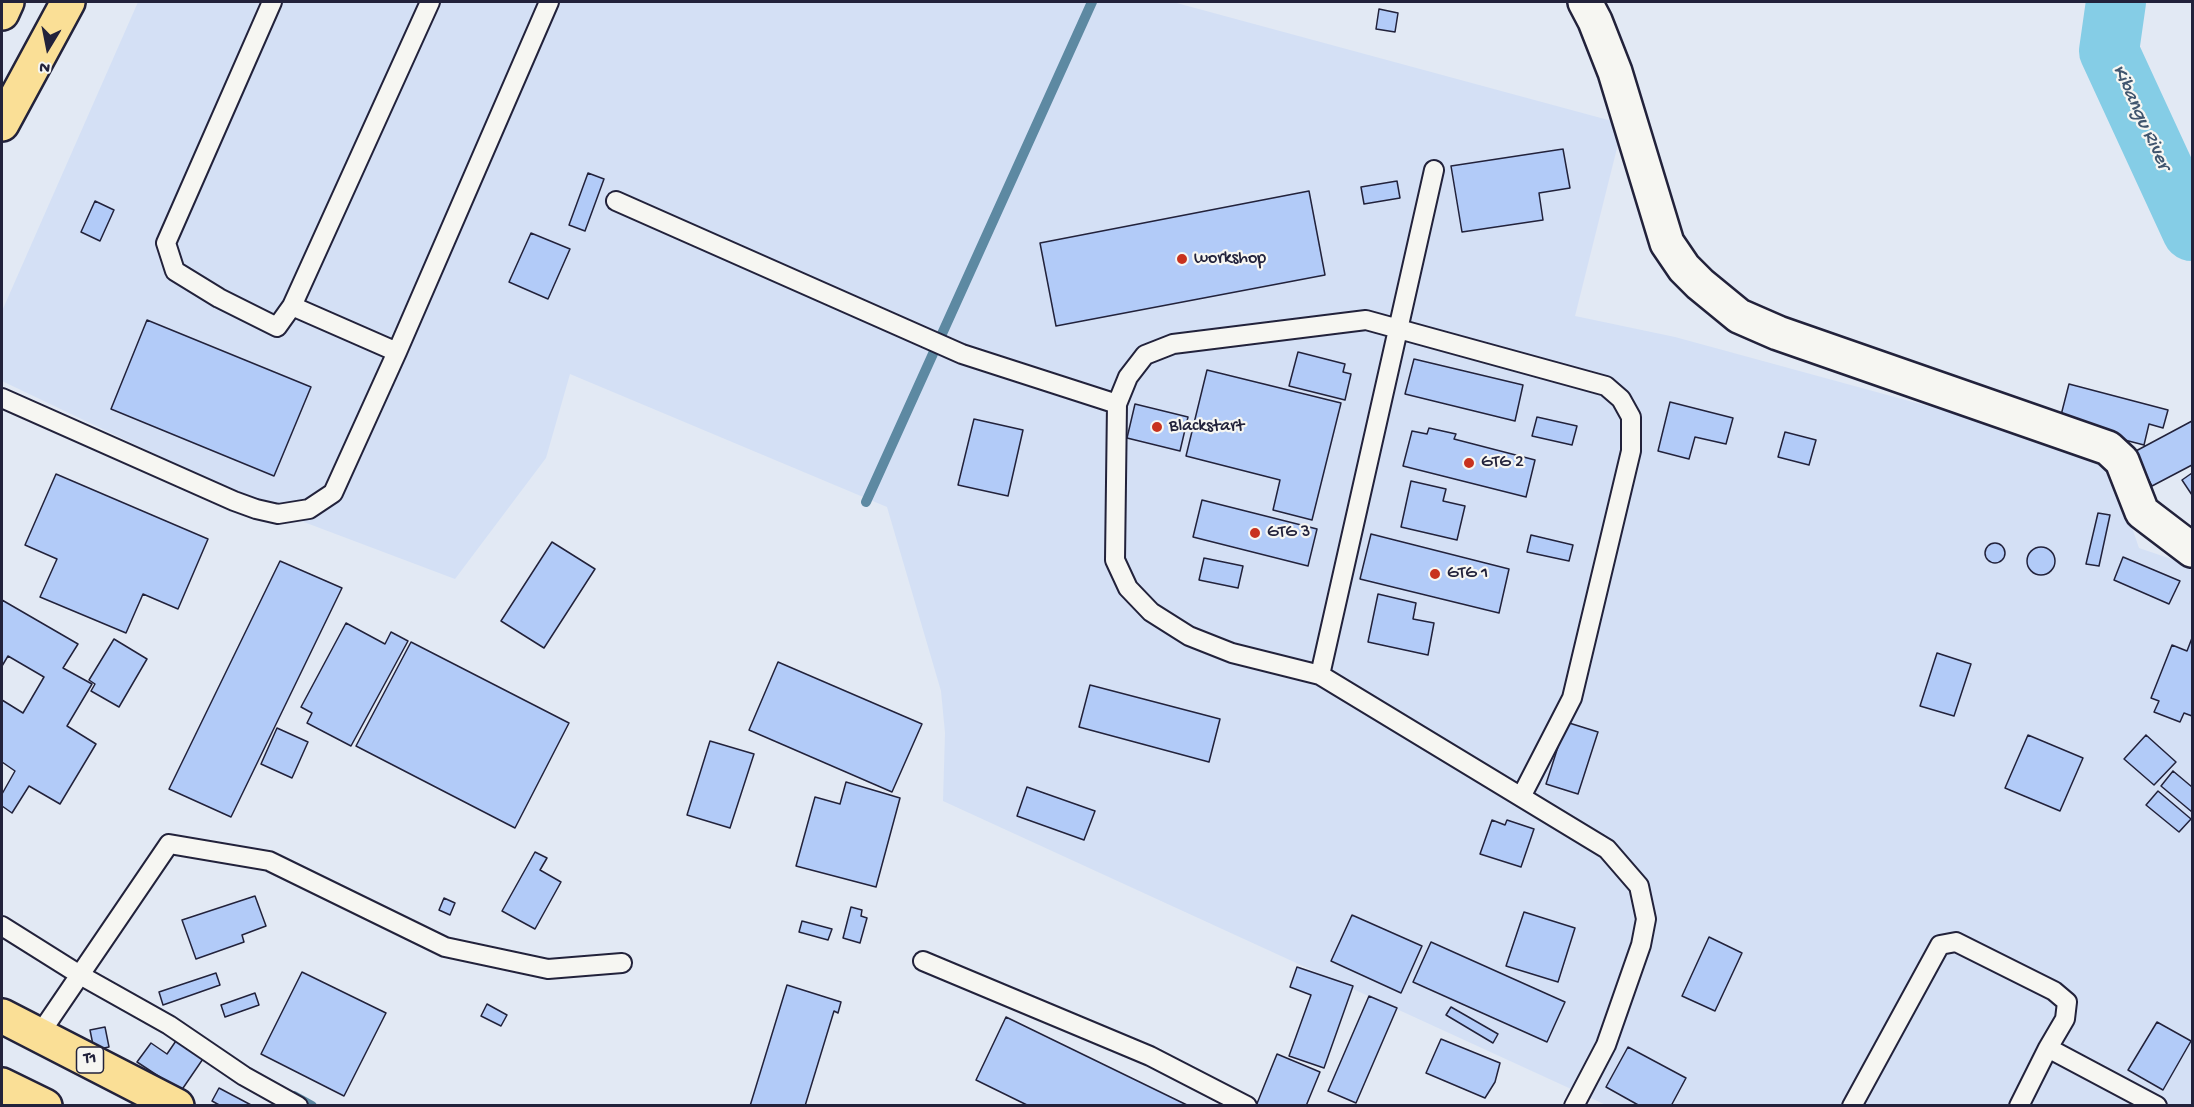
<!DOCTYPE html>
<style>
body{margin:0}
#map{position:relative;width:2194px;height:1107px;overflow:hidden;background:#e2e9f4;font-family:"Gochi Hand",sans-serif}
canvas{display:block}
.frame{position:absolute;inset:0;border:3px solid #22223b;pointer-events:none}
.north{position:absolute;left:18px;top:18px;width:60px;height:60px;-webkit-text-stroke:4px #f6f6f2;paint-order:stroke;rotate:190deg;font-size:16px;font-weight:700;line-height:24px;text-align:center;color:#22223b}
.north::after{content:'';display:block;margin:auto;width:21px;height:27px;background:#22223b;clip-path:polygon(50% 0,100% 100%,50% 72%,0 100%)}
</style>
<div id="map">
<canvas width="2194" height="1107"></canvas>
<div class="frame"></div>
<div class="north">N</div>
</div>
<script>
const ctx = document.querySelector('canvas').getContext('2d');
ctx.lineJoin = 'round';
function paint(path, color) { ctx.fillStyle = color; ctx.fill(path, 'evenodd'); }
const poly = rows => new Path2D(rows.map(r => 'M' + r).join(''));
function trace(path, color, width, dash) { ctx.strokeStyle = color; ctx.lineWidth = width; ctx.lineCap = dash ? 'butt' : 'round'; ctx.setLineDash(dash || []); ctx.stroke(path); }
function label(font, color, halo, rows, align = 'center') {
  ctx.font = font + ' "Gochi Hand",sans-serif'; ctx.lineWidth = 4.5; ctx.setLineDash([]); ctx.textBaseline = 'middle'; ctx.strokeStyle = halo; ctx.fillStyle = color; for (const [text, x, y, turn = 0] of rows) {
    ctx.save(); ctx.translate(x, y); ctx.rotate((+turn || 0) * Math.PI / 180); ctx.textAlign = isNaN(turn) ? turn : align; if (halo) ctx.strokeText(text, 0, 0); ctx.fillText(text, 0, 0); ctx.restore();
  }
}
paint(poly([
 [138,2,1173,2,1623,124,1575,316,1675,337,2107,455,2139,548,2192,566,2192,1105,1606,1105,943,801,945,733,941,691,887,507,570,374,546,458,455,579,272,510,2,381,2,311]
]), '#d4e0f5');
trace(poly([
 [866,502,1092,2],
 [294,1096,312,1106]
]), '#5d89a2', 10);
trace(poly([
 [2116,2,2109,51,2192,231]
]), '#85cde6', 60);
const building = poly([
 [1379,9,1398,13,1395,32,1376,29,1379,9],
 [1563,149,1570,188,1539,193,1543,220,1462,232,1451,166,1563,149],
 [588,173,604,179,585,231,569,225,588,173],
 [1397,181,1400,198,1364,204,1361,187,1397,181],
 [1309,191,1325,275,1056,326,1040,243,1309,191],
 [95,201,114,210,100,241,81,232,95,201],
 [531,233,570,249,548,299,509,282,531,233],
 [147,320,311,387,274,476,111,409,147,320],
 [1298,352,1345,364,1343,372,1351,374,1345,400,1289,386,1298,352],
 [1414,359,1523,385,1515,421,1405,394,1414,359],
 [1207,370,1341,403,1312,520,1273,510,1280,480,1186,456,1207,370],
 [2069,384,2168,410,2163,428,2149,424,2144,445,2059,423,2069,384],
 [1670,402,1733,418,1726,444,1695,437,1689,459,1658,451,1670,402],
 [1135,404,1188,417,1180,451,1127,438,1135,404],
 [1537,417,1577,426,1572,445,1532,436,1537,417],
 [974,419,1023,430,1008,496,958,485,974,419],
 [2192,421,2192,465,2152,486,2134,452,2192,421],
 [1429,428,1456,434,1454,439,1535,460,1526,497,1403,466,1412,431,1427,434,1429,428],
 [1785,432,1816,440,1809,465,1778,457,1785,432],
 [2192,473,2192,495,2182,480,2192,473],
 [56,474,208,539,178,609,143,594,126,633,40,597,57,559,25,545,56,474],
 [1411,481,1446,489,1443,501,1465,506,1457,540,1401,527,1411,481],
 [1202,500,1317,529,1308,566,1193,537,1202,500],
 [2098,513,2110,515,2099,566,2086,564,2098,513],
 [1371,534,1509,569,1499,613,1360,579,1371,534],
 [1531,535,1573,545,1569,561,1527,552,1531,535],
 [552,542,595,569,544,648,501,621,552,542],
 '1985 553a10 10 0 1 1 20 0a10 10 0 1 1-20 0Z',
 '2027 561a14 14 0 1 1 28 0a14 14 0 1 1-28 0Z',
 [2123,557,2180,581,2169,604,2114,580,2123,557],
 [1204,558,1243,566,1238,588,1199,580,1204,558],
 [280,561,342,588,231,817,169,789,280,561],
 [1378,594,1416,603,1413,619,1434,623,1428,655,1368,642,1378,594],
 [2,600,78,644,63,668,92,684,67,726,96,744,60,804,29,786,12,813,2,806,2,600],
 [346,623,385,644,391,632,408,641,351,746,307,723,312,713,301,707,346,623],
 [2192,638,2192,716,2184,713,2180,722,2154,712,2159,701,2151,698,2172,645,2187,651,2192,638],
 [114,639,147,659,119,707,91,691,95,684,89,680,114,639],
 [411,642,569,723,515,828,356,746,411,642],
 [1937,653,1971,664,1954,716,1920,706,1937,653],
 [8,656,44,677,23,713,2,700,2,666,8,656],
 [778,662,922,724,892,792,749,730,778,662],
 [1090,685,1220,719,1209,762,1079,727,1090,685],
 [1566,722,1598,732,1578,794,1546,784,1566,722],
 [277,728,308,742,292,778,261,764,277,728],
 [2028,735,2083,758,2060,811,2005,788,2028,735],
 [2146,735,2176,762,2154,785,2124,759,2146,735],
 [710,741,754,754,730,828,687,815,710,741],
 [2,762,15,771,2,794,2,762],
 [2173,771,2192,787,2192,812,2161,786,2173,771],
 [846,782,900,798,876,887,796,866,815,797,840,804,846,782],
 [1027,787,1095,811,1084,840,1017,816,1027,787],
 [2158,791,2191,819,2179,832,2146,805,2158,791],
 [1492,820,1505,825,1507,820,1534,829,1521,867,1480,854,1492,820],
 [535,852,547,858,540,870,561,882,535,929,502,911,535,852],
 [255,896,266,926,242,935,244,942,196,959,182,920,255,896],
 [444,898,455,903,450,915,439,910,444,898],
 [851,907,862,910,861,916,867,918,860,943,843,938,851,907],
 [1524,912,1575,928,1558,982,1506,966,1524,912],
 [1352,915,1422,946,1401,993,1331,961,1352,915],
 [802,921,832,929,828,940,799,932,802,921],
 [1709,937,1742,953,1715,1011,1682,996,1709,937],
 [1431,942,1565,1002,1547,1042,1413,982,1431,942],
 [1297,967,1353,986,1324,1068,1289,1056,1311,995,1290,987,1297,967],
 [302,972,386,1013,344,1096,261,1054,302,972],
 [216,973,220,985,163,1005,159,992,216,973],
 [787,985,841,1002,838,1013,834,1011,805,1106,750,1106,787,985],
 [255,993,259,1005,225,1017,221,1005,255,993],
 [1369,996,1397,1008,1356,1103,1328,1091,1369,996],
 [487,1004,507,1015,501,1026,481,1016,487,1004],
 [1451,1007,1498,1034,1493,1043,1446,1015,1451,1007],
 [1006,1017,1189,1106,1029,1106,976,1080,1006,1017],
 [2157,1022,2191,1041,2163,1090,2128,1070,2157,1022],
 [105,1027,109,1047,94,1050,90,1030,105,1027],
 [180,1035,207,1053,181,1091,137,1062,151,1043,167,1054,180,1035],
 [1441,1039,1500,1063,1495,1082,1485,1098,1426,1073,1441,1039],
 [1628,1047,1686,1078,1671,1106,1640,1106,1606,1087,1628,1047],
 [1277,1054,1320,1072,1306,1106,1256,1106,1277,1054],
 [219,1088,253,1106,221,1106,212,1101,219,1088]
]);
paint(building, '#b2cbf8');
trace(building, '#22223b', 1.5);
const service = poly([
 [272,2,166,243,175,271,219,298,277,327,292,306,430,2],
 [616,201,962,354,1117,404,1115,560,1128,588,1151,612,1189,636,1232,653,1320,675,1607,849,1639,886,1646,919,1641,945,1606,1045,1574,1106],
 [292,306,397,352],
 [2,398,234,501,256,509,278,514,309,509,333,493,397,352,549,2],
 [1117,404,1128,377,1145,355,1173,344,1366,320,1606,386,1621,399,1631,417,1631,451,1572,698,1521,797],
 [1320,675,1434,170],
 [2,926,80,975,169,1025,244,1076,298,1106],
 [923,961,1150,1056,1247,1106],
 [39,1035,169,844,269,861,445,947,548,969,622,963],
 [1852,1106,1940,945,1956,942,2054,991,2067,1002,2065,1019,2048,1048],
 [2019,1106,2048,1048,2157,1106]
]);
const minor = poly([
 [1585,2,1595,21,1615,72,1667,243,1684,268,1700,284,1739,316,1778,333,2108,448,2122,461,2142,512,2192,550]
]);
const primary = poly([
 [2,13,7,2]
]);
const trunk = poly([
 [2,124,68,2],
 [2,1016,177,1106],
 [2,1085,45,1106]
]);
trace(service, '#22223b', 22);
trace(minor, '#22223b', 38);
trace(primary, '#22223b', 38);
trace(trunk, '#22223b', 38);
trace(service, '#f6f6f2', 18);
trace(minor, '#f6f6f2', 33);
trace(primary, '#fadf96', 33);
trace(trunk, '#fadf96', 33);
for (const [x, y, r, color] of [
 [1182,259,6,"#c8321e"],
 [1157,427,6,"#c8321e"],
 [1469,463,6,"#c8321e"],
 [1255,533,6,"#c8321e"],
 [1435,574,6,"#c8321e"]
]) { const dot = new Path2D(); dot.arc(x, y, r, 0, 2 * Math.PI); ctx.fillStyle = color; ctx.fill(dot); trace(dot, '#f6f6f2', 2); }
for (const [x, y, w] of [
 [90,1060,27]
]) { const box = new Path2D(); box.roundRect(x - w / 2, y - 13, w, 26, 4.5); ctx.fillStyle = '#f6f6f2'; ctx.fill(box); trace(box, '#22223b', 1.5); }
label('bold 16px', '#22223b', null, [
 ["T1",90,1060]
]);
label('18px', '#22223b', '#f6f6f2', [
 ["workshop",1194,259],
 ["Blackstart",1169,427],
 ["GTG 2",1481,463],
 ["GTG 3",1267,533],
 ["GTG 1",1447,574]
], 'left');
label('italic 20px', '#40556e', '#f6f6f2', [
 ["Kibangu River",2140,118,65]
]);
</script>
